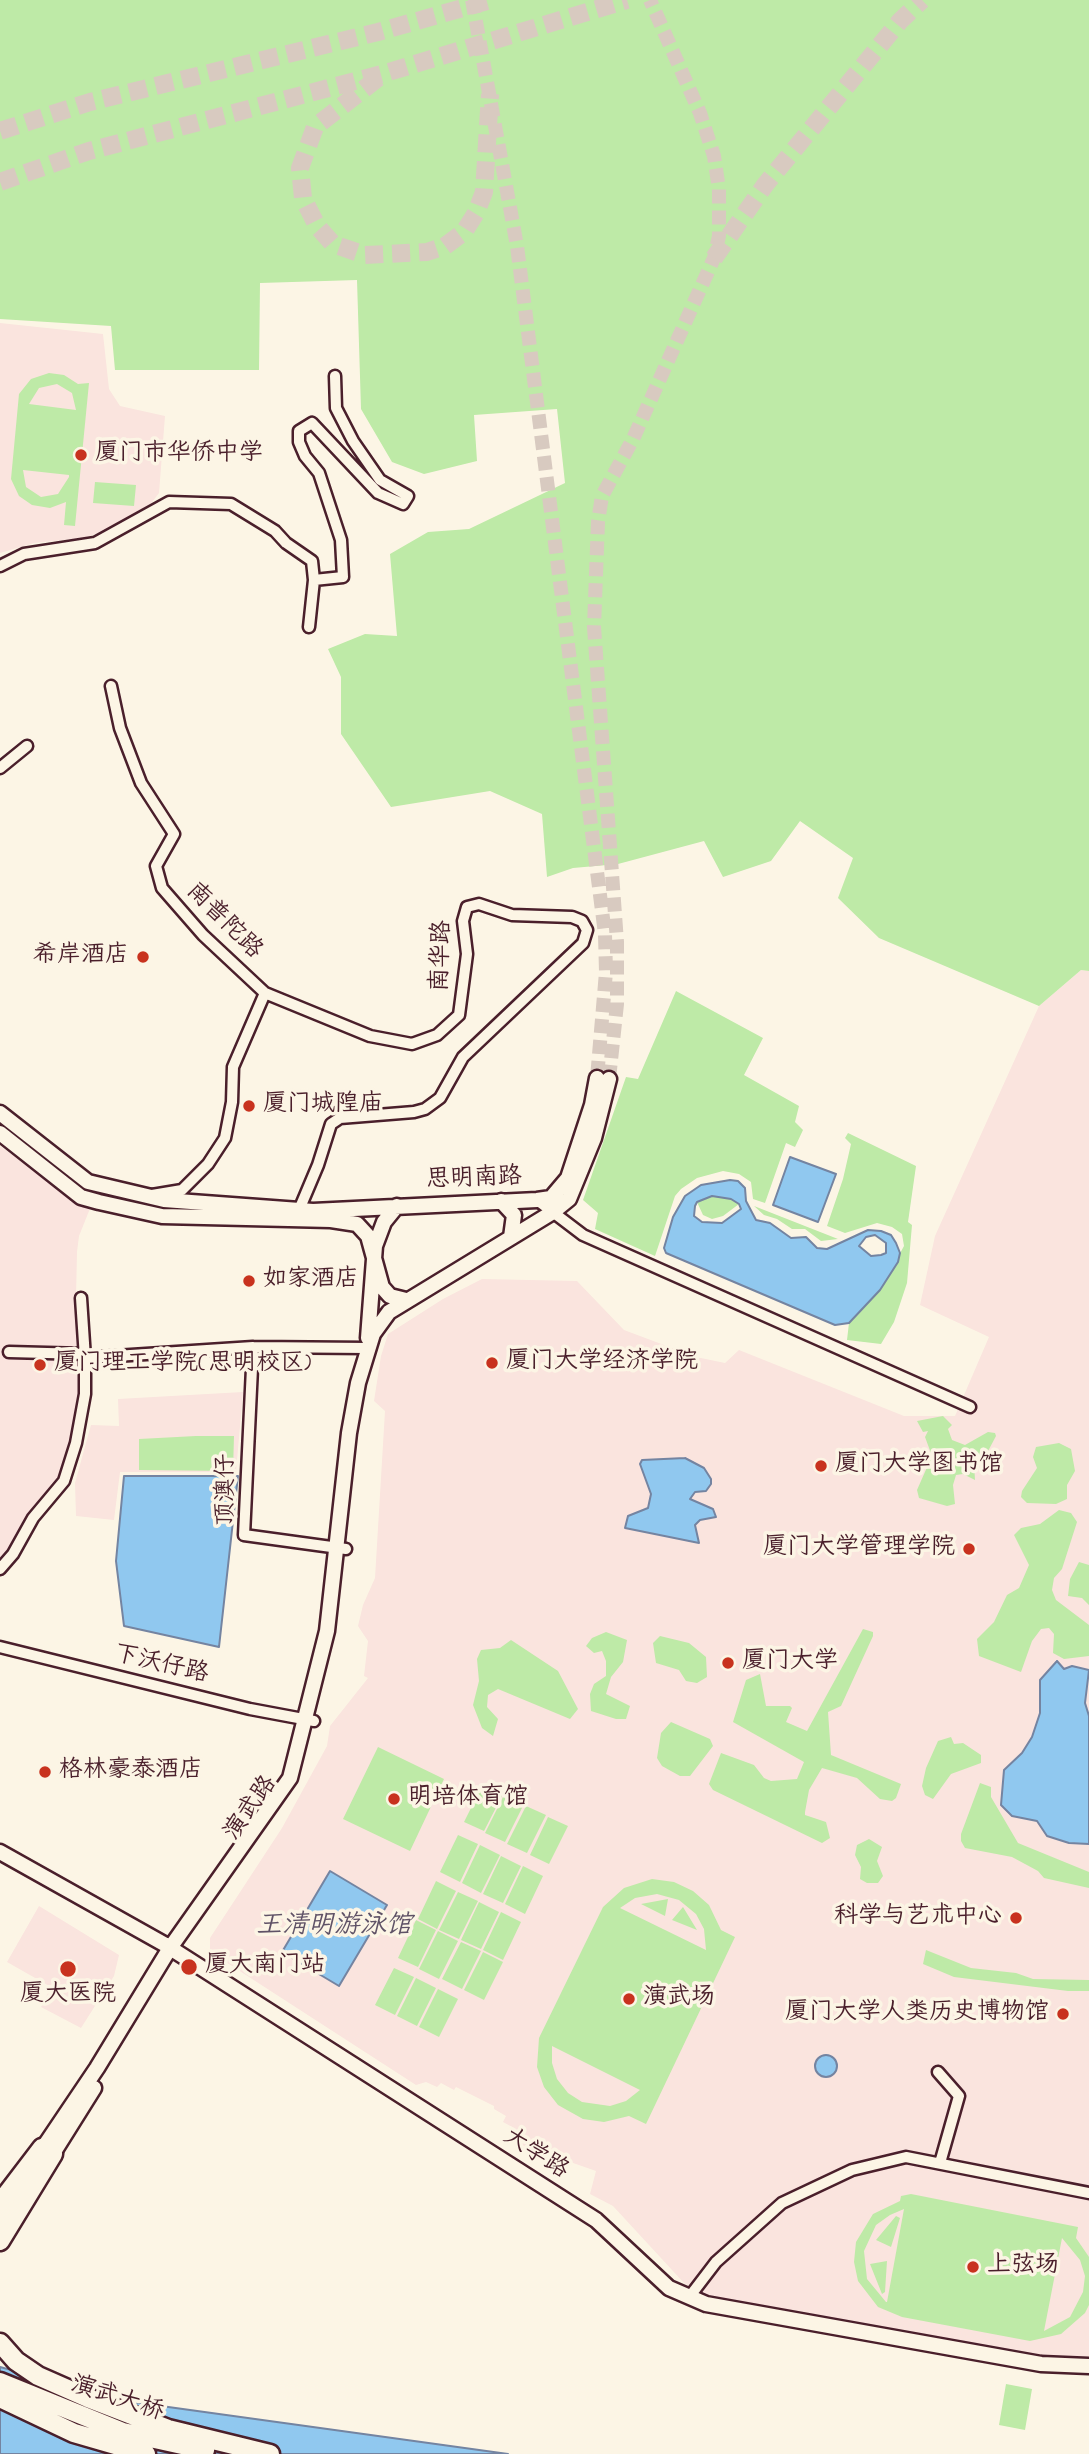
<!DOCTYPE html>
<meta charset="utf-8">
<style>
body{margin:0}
canvas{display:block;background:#fcf5e5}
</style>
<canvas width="1089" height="2454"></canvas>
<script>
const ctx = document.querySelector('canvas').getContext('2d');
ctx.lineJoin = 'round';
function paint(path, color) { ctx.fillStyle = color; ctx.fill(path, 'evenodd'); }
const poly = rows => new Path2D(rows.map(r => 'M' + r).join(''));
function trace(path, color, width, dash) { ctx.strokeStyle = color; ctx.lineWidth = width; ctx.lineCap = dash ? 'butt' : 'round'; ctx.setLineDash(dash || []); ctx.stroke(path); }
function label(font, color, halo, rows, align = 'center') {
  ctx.font = font + ' "Indie Flower","LXGW WenKai TC",sans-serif'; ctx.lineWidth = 7; ctx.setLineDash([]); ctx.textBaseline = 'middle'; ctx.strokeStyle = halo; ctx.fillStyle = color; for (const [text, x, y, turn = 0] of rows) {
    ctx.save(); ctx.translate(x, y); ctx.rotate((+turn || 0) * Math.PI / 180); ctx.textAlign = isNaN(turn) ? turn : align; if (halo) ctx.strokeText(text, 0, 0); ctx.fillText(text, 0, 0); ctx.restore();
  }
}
paint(poly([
 [0,323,103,334,109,389,120,406,165,416,159,493,140,518,84,538,34,543,0,553],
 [1081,970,1089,971,1089,2357,1060,2358,724,2302,703,2294,684,2283,613,2206,590,2194,596,2171,516,2143,512,2139,516,2129,503,2122,506,2116,494,2109,494,2106,456,2087,454,2090,441,2083,437,2087,426,2082,416,2085,215,1955,210,1949,210,1938,282,1828,327,1746,330,1726,368,1678,364,1676,368,1641,358,1626,363,1605,375,1578,385,1411,374,1401,381,1356,388,1334,443,1299,482,1279,577,1281,624,1330,696,1357,725,1363,739,1350,904,1416,955,1416,989,1337,920,1305,935,1236,1039,1006],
 [0,1146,77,1200,91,1206,79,1236,77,1252,76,1298,80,1335,80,1394,71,1441,59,1477,31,1512,10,1552,0,1563],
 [243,1392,236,1472,120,1472,114,1520,76,1516,75,1483,91,1425,119,1426,118,1399],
 [39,1906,119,1955,114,1976,81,2028,41,2007,51,1987,7,1962]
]), '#fae4de');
paint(poly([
 [0,0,1089,0,1089,971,1081,970,1039,1006,879,938,838,898,853,858,800,821,771,861,723,877,704,841,618,864,573,868,547,877,542,814,490,791,391,807,341,734,341,677,328,649,365,634,397,636,390,554,428,532,469,529,565,483,557,409,474,415,477,461,424,474,392,462,361,409,357,280,260,283,259,370,115,370,111,326,0,319],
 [49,373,64,375,78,384,89,383,75,526,64,525,66,502,50,508,32,505,19,496,11,479,19,394,31,379],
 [57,384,72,393,76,410,29,404,39,388],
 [23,470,69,475,69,477,58,494,41,497,26,487],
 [95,482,136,485,134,506,93,503],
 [676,991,763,1038,744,1075,799,1106,795,1122,803,1130,795,1147,786,1143,765,1203,753,1199,751,1182,739,1174,723,1171,697,1178,681,1189,675,1196,655,1256,595,1229,598,1213,583,1200,626,1077,638,1079],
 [848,1133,916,1166,908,1222,912,1225,907,1283,894,1322,881,1344,847,1340,849,1323,880,1290,904,1246,902,1234,892,1227,877,1223,845,1233,827,1226,843,1179,851,1144,845,1138],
 [713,1196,731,1199,739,1204,723,1216,712,1219,703,1215,697,1202],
 [754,1206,838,1239,821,1241,805,1229,792,1229,777,1219,764,1215],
 [943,1416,952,1425,948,1429,952,1440,965,1445,988,1432,995,1433,996,1436,987,1453,974,1462,975,1480,963,1474,956,1475,953,1485,955,1504,947,1506,919,1498,917,1490,932,1456,925,1437,928,1431,923,1432,917,1421],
 [196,1436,234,1436,233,1471,139,1470,139,1439],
 [1059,1443,1071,1449,1075,1471,1067,1485,1067,1499,1056,1504,1027,1503,1021,1497,1022,1491,1037,1468,1033,1457,1036,1447],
 [1059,1510,1071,1513,1077,1522,1062,1569,1054,1578,1052,1590,1056,1600,1089,1625,1089,1656,1064,1659,1053,1653,1054,1634,1049,1628,1041,1629,1032,1641,1021,1672,979,1656,977,1639,994,1622,1007,1595,1019,1588,1029,1565,1014,1535,1021,1528,1040,1524],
 [1079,1562,1089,1565,1089,1605,1082,1598,1068,1596,1070,1579],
 [863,1629,873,1632,873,1636,841,1706,828,1712,831,1755,901,1784,896,1798,892,1801,880,1799,857,1778,822,1768,809,1790,805,1812,805,1815,826,1822,830,1838,822,1843,713,1790,709,1784,721,1753,754,1765,764,1778,771,1781,797,1779,804,1762,733,1722,746,1680,760,1674,766,1706,790,1706,792,1708,786,1722,807,1731],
 [606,1632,627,1640,623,1662,611,1677,606,1694,630,1706,626,1719,616,1719,591,1711,590,1694,594,1684,606,1676,606,1661,602,1651,594,1653,586,1646,592,1638],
 [660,1636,689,1643,706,1657,707,1677,697,1683,686,1681,679,1670,656,1663,653,1643],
 [511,1640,558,1671,578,1709,570,1719,498,1689,488,1695,487,1707,498,1719,493,1736,482,1728,473,1705,479,1681,477,1659,481,1650,500,1648],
 [671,1722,710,1739,713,1746,690,1776,680,1776,662,1766,657,1758,661,1733],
 [951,1737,954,1744,963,1743,981,1755,981,1763,951,1774,933,1799,925,1795,922,1786,926,1768,938,1741],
 [378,1747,444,1779,410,1851,343,1819],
 [980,1783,991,1787,991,1797,1018,1843,1089,1872,1089,1888,1044,1878,1038,1871,1012,1857,965,1848,961,1841,961,1834],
 [483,1784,503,1794,484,1831,464,1822],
 [504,1795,524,1804,505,1842,485,1833],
 [526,1806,546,1815,527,1853,507,1844],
 [548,1817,568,1826,549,1864,530,1855],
 [458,1835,478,1844,460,1882,440,1872],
 [869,1839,882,1847,877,1861,883,1876,878,1883,867,1883,860,1879,861,1867,855,1855,857,1845],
 [480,1845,500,1855,481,1893,462,1883],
 [501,1856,521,1866,503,1903,483,1894],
 [523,1866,543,1876,525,1914,505,1904],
 [652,1879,674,1882,693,1891,709,1905,721,1930,735,1937,646,2124,629,2116,604,2122,583,2119,558,2105,544,2087,537,2067,539,2038,603,1907,624,1888],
 [657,1894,679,1900,696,1914,704,1929,706,1950,620,1908,635,1898],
 [552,2047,552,2046,640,2090,626,2101,610,2106,582,2102,568,2093,557,2079,552,2063],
 [436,1881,456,1891,437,1929,418,1919],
 [458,1892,478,1901,459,1939,439,1930],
 [668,1899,665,1916,641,1904],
 [479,1902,499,1912,481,1949,461,1940],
 [683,1907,697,1930,672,1920],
 [501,1912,521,1922,503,1960,483,1950],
 [416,1920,436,1930,418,1967,398,1958],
 [438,1931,458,1941,439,1979,419,1969],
 [461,1942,481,1951,462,1989,442,1979],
 [926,1950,971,1968,1016,1973,1033,1979,1089,1980,1089,1991,1068,1991,954,1977,923,1964],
 [483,1952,503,1962,484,2000,464,1990],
 [394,1968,414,1977,395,2015,375,2005],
 [416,1978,436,1988,417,2026,397,2016],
 [438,1989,458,1999,439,2037,419,2027],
 [911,2194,1078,2227,1076,2238,1089,2257,1089,2305,1085,2313,1061,2334,1030,2341,902,2317,878,2307,858,2281,854,2262,856,2242,873,2214,900,2201,901,2196],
 [904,2209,887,2302,886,2302,867,2279,864,2251,876,2225,890,2215],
 [1062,2238,1080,2260,1085,2276,1083,2292,1070,2317,1044,2331],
 [896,2216,900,2218,891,2247,876,2240],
 [887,2261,885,2292,882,2294,870,2264],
 [1006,2384,1032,2389,1025,2430,999,2425]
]), '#beeaa7');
const water = poly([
 [790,1157,836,1174,818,1222,773,1205,790,1157],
 [730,1180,738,1181,745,1188,746,1201,756,1220,770,1223,791,1238,806,1237,817,1248,827,1249,868,1230,881,1231,891,1235,896,1243,900,1253,898,1262,880,1290,849,1323,835,1325,666,1253,664,1248,673,1217,685,1196,701,1185,730,1180],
 [712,1196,731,1199,739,1204,741,1209,722,1223,702,1222,694,1216,695,1206,697,1202,712,1196],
 [875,1235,886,1243,886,1253,881,1255,871,1256,859,1246,866,1237,875,1235],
 [685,1458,704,1468,711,1479,711,1484,706,1491,695,1492,690,1499,713,1509,716,1517,700,1520,695,1525,699,1543,625,1528,628,1516,648,1508,651,1494,640,1464,642,1460,685,1458],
 [124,1476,238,1476,219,1647,124,1626,116,1561,124,1476],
 [1057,1661,1064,1669,1072,1666,1089,1670,1085,1703,1089,1716,1089,1844,1069,1843,1047,1836,1037,1821,1012,1816,1001,1805,1004,1770,1022,1753,1032,1737,1040,1713,1040,1680,1057,1661],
 [330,1871,387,1905,339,1986,282,1952,330,1871],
 '815 2066a11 11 0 1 1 22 0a11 11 0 1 1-22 0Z',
 [0,2367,125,2401,508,2454,0,2454,0,2367]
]);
paint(water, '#90c8ef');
trace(water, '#7484a1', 2);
trace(poly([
 [472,0,517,246,605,934,606,972,597,1078],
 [609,1079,617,1004,617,942,594,627,598,522,602,496,633,439,714,258,719,236,719,189,714,156,700,113,650,0]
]), '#d8cac0', 14, [14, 7]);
trace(poly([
 [378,78,315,127,300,168,303,198,317,226,333,244,365,255,427,252,445,246,464,232,476,213,484,192,490,94],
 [0,131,90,102,378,32,491,0],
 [0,182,89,151,382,74,627,0],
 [714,258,765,185,900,21,922,0]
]), '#d8cac0', 18, [18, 9]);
const street = poly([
 [0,566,24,554,95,543,169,502,231,504,275,531,286,543,312,561,314,580,343,577,341,540,319,473,305,456,299,442,299,431,312,423,378,493,403,504,408,496,380,480,353,441,336,408,335,376],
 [309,627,314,580],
 [111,686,120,728,141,783,174,834,156,866,162,888,203,935,265,993],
 [0,768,27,746],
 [152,1195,182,1190,208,1164,225,1138,232,1102,233,1067,265,993,370,1036,412,1044,437,1035,459,1015,467,954,463,921,467,907,479,904,512,915,572,917,582,921,587,930,583,943,463,1057,440,1098,425,1109,414,1112,340,1118,331,1124,318,1165,299,1210],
 [537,1200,583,1235,970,1407],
 [81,1298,85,1358],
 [253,1347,244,1535,346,1549],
 [9,1352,85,1354],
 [0,1569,13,1554,33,1518,64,1481,76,1443,85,1394,85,1358,253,1347,367,1348],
 [0,1647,250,1709,314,1721],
 [938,2072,959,2096,940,2163],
 [690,2296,716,2262,782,2203,852,2170,906,2157,1089,2193]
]);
const secondary = poly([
 [0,1113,88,1182,164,1200,313,1211,537,1200,551,1198,568,1178,592,1105,597,1078],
 [0,1133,81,1197,99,1202,162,1216,331,1220,357,1224,368,1236,382,1287,390,1296,406,1300],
 [501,1201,514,1215,511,1237],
 [368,1338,375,1246,384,1222,397,1206],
 [0,1852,164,1944,596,2220,669,2288,706,2304,1041,2364,1089,2366],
 [37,2157,97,2068,170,1948,290,1778,327,1631,349,1433,358,1383,373,1334,389,1312,553,1212,569,1199,594,1138,609,1079],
 [47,2163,94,2088],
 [0,2218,14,2195]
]);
const highway = poly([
 [0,2203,42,2148],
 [0,2241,53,2154],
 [0,2343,16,2361,38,2376,88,2398,168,2429,270,2454],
 [0,2382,123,2432,205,2450],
 [0,2398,74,2433,146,2454]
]);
trace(street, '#4a1f2b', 15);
trace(secondary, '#4a1f2b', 19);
trace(highway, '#4a1f2b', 23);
trace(street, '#fcf5e5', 10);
trace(secondary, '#fcf5e5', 14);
trace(highway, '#fcf5e5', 18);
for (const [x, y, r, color] of [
 [81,455,7,"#c8321e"],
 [143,957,7,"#c8321e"],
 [249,1106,7,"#c8321e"],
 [249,1281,7,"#c8321e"],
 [492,1363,7,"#c8321e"],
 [40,1365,7,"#c8321e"],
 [821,1466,7,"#c8321e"],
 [969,1549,7,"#c8321e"],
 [728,1663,7,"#c8321e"],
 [45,1772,7,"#c8321e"],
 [394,1799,7,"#c8321e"],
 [1016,1918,7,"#c8321e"],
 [189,1967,9,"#c8321e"],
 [68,1969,9,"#c8321e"],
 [629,1999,7,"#c8321e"],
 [1063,2014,7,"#c8321e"],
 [973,2267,7,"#c8321e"]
]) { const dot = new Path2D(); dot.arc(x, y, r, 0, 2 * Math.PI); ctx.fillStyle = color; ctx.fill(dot); trace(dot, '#fcf5e5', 2.5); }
label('24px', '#4a1f2b', '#fcf5e5', [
 ["厦门市华侨中学",95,455],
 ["希岸酒店",129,957,"right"],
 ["厦门城隍庙",263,1106],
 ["如家酒店",263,1281],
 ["厦门大学经济学院",506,1363],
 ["厦门理工学院(思明校区)",54,1365],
 ["厦门大学图书馆",835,1466],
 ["厦门大学管理学院",955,1549,"right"],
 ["厦门大学",742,1663],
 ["格林豪泰酒店",59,1772],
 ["明培体育馆",408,1799],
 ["科学与艺术中心",1002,1918,"right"],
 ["厦大南门站",205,1967],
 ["厦大医院",68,1996,"center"],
 ["演武场",643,1999],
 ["厦门大学人类历史博物馆",1049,2014,"right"],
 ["上弦场",987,2267]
], 'left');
label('24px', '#4a1f2b', '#fcf5e5', [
 ["南普陀路",223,922,45],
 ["南华路",443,956,-88],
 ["思明南路",474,1180,-2],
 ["顶澳仔",228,1490,-90],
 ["下沃仔路",161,1666,13],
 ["演武路",252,1809,-55],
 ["大学路",535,2155,33],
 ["演武大桥",117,2400,18]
]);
label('italic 26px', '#5f5266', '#fcf5e5', [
 ["王清明游泳馆",334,1928]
]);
</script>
